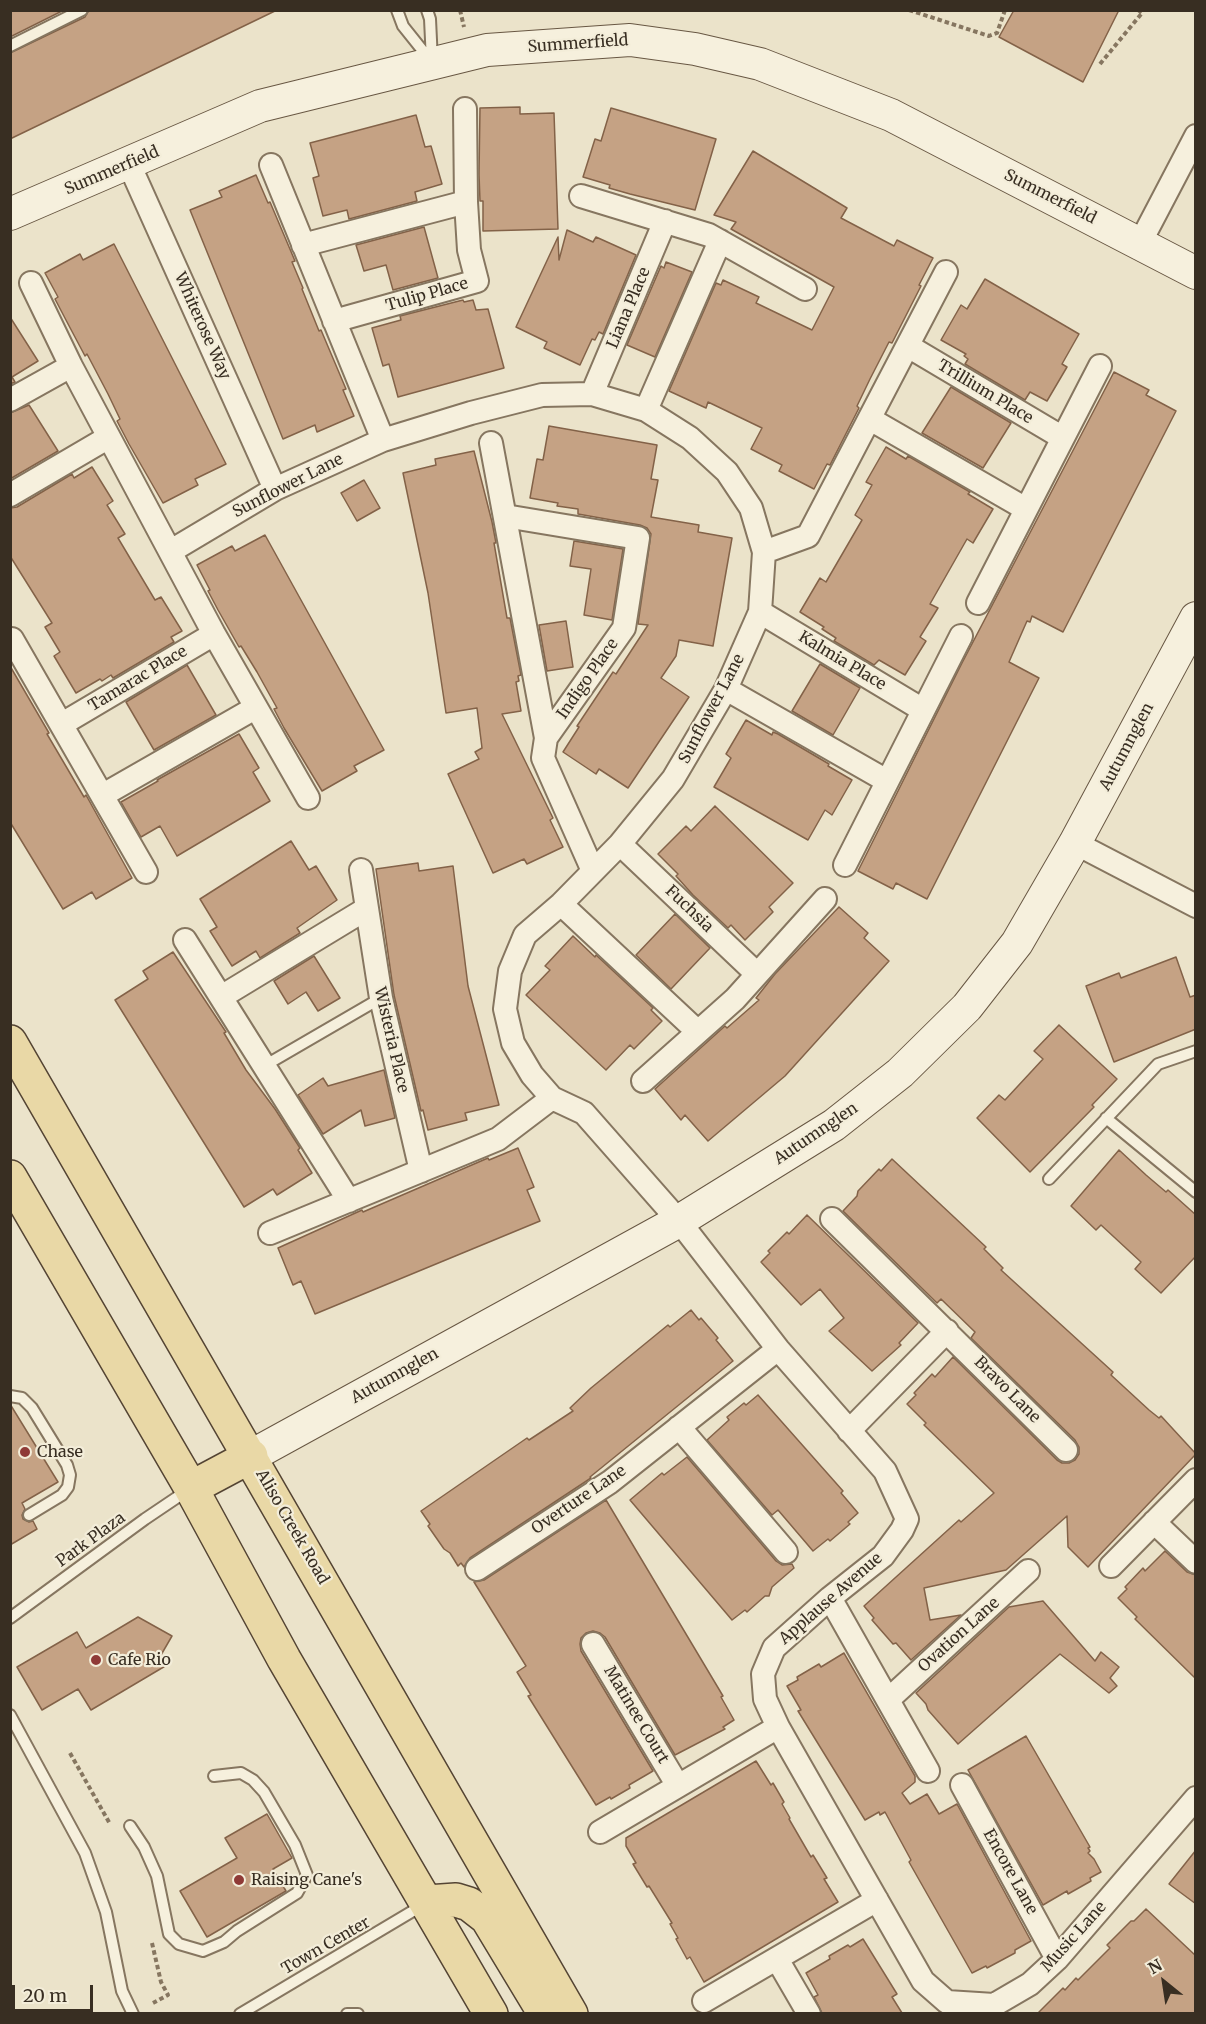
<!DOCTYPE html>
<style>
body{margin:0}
#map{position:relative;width:1206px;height:2024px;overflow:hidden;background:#ebe3ca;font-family:Merriweather,serif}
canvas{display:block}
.frame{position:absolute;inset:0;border:12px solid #382e22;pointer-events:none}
.north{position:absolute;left:1134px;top:1952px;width:60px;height:60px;-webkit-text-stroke:4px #f3edd9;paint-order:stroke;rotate:330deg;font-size:16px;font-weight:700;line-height:24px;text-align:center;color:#382e22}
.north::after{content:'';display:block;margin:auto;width:21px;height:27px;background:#382e22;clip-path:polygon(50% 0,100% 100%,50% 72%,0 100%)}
.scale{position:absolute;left:12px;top:1985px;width:81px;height:27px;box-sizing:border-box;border:3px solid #382e22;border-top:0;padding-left:8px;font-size:18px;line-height:21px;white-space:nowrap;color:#382e22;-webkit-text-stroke:4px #f3edd9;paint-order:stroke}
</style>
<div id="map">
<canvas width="1206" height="2024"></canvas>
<div class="frame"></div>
<div class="north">N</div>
<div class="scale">20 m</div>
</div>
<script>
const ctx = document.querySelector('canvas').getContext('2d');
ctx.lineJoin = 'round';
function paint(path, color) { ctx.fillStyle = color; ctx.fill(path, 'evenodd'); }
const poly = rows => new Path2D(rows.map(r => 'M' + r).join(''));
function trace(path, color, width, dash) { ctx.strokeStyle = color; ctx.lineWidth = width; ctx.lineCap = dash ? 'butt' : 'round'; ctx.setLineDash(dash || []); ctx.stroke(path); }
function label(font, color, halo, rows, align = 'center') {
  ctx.font = font + ' Merriweather,serif'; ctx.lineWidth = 4.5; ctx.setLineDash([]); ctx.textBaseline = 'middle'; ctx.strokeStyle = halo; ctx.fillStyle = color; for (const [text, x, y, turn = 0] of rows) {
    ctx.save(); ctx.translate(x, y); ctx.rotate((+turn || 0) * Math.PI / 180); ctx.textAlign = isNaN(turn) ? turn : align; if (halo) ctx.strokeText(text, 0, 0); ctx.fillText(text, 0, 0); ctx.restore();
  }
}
const building = poly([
 [10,10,64,10,10,37,10,10],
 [89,10,277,10,10,139,10,53,85,17,89,10],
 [1014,10,1119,10,1083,82,999,37,1014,10],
 [520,107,520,114,554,113,558,229,483,231,483,201,480,201,479,174,480,108,520,107],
 [611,108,716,139,695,210,630,194,609,188,610,185,583,177,595,139,601,141,611,108],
 [416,115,425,147,431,146,442,184,415,192,417,201,349,219,347,210,323,216,313,178,319,176,310,143,416,115],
 [753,151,847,208,841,218,894,246,897,240,933,258,919,285,921,286,892,343,889,342,870,379,857,406,859,408,830,465,827,464,814,489,779,471,782,465,751,449,762,428,708,402,706,408,669,391,716,283,721,285,723,280,759,297,756,303,812,330,834,287,731,229,736,222,714,215,753,151],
 [256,175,268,203,270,202,295,261,292,262,303,288,302,289,319,331,321,330,346,389,343,390,354,416,317,432,315,425,283,439,190,210,222,197,219,191,256,175],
 [424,227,438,278,393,290,386,265,364,271,356,245,424,227],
 [567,230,593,242,596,237,636,255,603,334,599,332,595,340,592,339,580,365,544,348,547,342,516,327,558,237,559,260,567,230],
 [114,244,226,464,195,479,198,485,163,503,129,444,117,421,120,419,108,394,87,354,85,356,67,322,55,299,58,297,45,273,80,254,83,260,114,244],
 [666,262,692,272,655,357,627,345,661,266,664,268,666,262],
 [985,279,1079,334,1062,364,1067,367,1047,401,1030,392,1025,400,965,364,968,359,964,356,966,354,941,340,961,305,967,309,985,279],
 [463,300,464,302,473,300,476,310,488,309,504,368,398,397,389,364,383,366,372,328,401,320,400,316,463,300],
 [10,317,38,361,12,377,15,382,10,384,10,317],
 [1114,372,1149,390,1146,395,1176,411,1063,632,1032,616,1030,622,1027,621,1009,662,1039,678,927,899,896,883,893,889,858,871,962,663,1114,372],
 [951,387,1011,423,983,468,922,433,951,387],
 [29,405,58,451,10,479,10,413,29,405],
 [549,426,657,445,651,479,658,480,651,517,699,525,698,532,732,538,713,646,679,640,676,656,661,678,689,697,628,788,599,769,596,774,563,752,579,727,577,726,613,672,616,674,648,625,638,624,651,534,647,528,640,525,578,514,578,509,557,506,558,503,530,498,537,459,543,460,549,426],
 [886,447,906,459,908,456,970,492,968,494,993,509,973,543,967,539,930,604,938,608,920,637,926,641,905,675,879,660,874,665,834,641,836,638,822,629,824,627,800,612,820,578,826,582,862,520,855,515,872,485,866,482,886,447],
 [474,451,492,522,496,543,494,543,507,618,510,618,521,675,518,676,519,681,516,682,521,711,502,714,553,818,550,820,563,847,527,864,524,859,493,873,448,774,479,759,475,752,482,748,477,708,446,713,428,593,403,473,436,465,435,459,474,451],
 [92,467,113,501,107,505,125,534,118,538,155,600,161,597,182,631,171,637,174,642,113,678,111,675,102,681,100,679,76,693,54,656,60,652,45,627,52,623,10,556,10,508,17,507,72,474,74,478,92,467],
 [364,480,380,508,357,521,341,493,364,480],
 [265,535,384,750,354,766,357,771,322,791,284,728,274,709,277,708,257,672,241,646,239,647,218,610,208,591,210,590,197,565,232,546,235,551,265,535],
 [574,541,623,549,612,620,584,615,591,569,570,566,574,541],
 [566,621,573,667,547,671,539,625,566,621],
 [820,664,860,688,833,735,792,711,820,664],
 [187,665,216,715,154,750,126,702,187,665],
 [10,666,49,733,47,734,84,797,86,795,132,878,96,899,92,892,63,909,10,822,10,666],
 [746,720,772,735,773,732,778,734,829,764,828,766,852,780,832,815,825,810,808,840,714,787,731,758,726,754,746,720],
 [239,734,259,768,253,772,270,801,177,856,160,826,141,837,121,802,158,781,157,780,239,734],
 [715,806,793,883,769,907,773,912,745,940,731,925,728,928,693,895,676,876,678,874,658,854,686,826,691,831,715,806],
 [291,841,309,870,316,866,337,900,297,928,300,933,260,958,256,951,232,966,210,931,217,927,200,899,291,841],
 [418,863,419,871,453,866,468,986,499,1105,465,1113,467,1120,428,1130,423,1110,421,1111,394,995,376,869,418,863],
 [839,907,868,933,864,938,889,961,785,1076,708,1141,685,1115,681,1120,655,1089,725,1026,727,1028,759,1000,756,998,775,974,839,907],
 [675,914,710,948,671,989,636,955,675,914],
 [573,936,595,957,596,955,653,1008,651,1010,662,1021,634,1049,630,1045,606,1070,526,995,550,970,545,966,573,936],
 [173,952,226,1032,224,1033,246,1070,275,1109,300,1148,298,1150,312,1173,277,1195,273,1189,244,1207,115,1000,148,979,143,971,173,952],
 [314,956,340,998,318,1011,306,992,288,1004,274,981,314,956],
 [1176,957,1190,997,1196,995,1196,1029,1114,1062,1086,986,1119,973,1121,978,1176,957],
 [1059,1025,1117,1079,1092,1105,1094,1107,1030,1172,977,1118,999,1095,1005,1100,1043,1059,1034,1051,1059,1025],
 [384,1070,395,1118,365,1126,361,1110,323,1134,298,1095,323,1078,328,1086,384,1070],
 [518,1148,534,1187,527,1190,540,1221,315,1314,301,1281,293,1285,278,1248,362,1210,363,1212,488,1158,489,1160,518,1148],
 [1119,1150,1146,1175,1166,1192,1168,1190,1196,1215,1196,1256,1161,1293,1135,1269,1141,1262,1101,1225,1096,1230,1071,1206,1119,1150],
 [892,1159,986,1247,984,1249,1003,1268,1001,1270,1113,1372,1111,1375,1149,1410,1159,1418,1161,1416,1196,1454,1088,1567,1068,1547,1067,1516,1006,1570,924,1588,930,1620,961,1615,911,1660,896,1643,893,1644,872,1620,874,1618,864,1606,959,1520,961,1522,994,1493,924,1425,926,1423,907,1404,916,1395,914,1393,932,1374,935,1377,953,1357,1057,1460,1062,1463,1069,1463,1075,1460,1079,1454,1079,1447,1075,1440,971,1338,975,1332,941,1299,937,1303,843,1211,857,1196,858,1191,879,1169,881,1171,892,1159],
 [807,1215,918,1323,899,1343,901,1345,872,1371,829,1331,844,1318,820,1289,801,1305,761,1262,770,1253,768,1251,787,1232,789,1234,807,1215],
 [691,1310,699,1320,701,1318,718,1338,716,1340,733,1361,590,1477,591,1478,470,1558,464,1567,461,1563,458,1566,450,1553,444,1549,428,1526,430,1524,421,1511,527,1438,529,1440,573,1411,570,1408,591,1388,668,1325,670,1327,691,1310],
 [758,1395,843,1491,841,1493,858,1513,848,1522,850,1524,830,1541,828,1539,813,1551,778,1510,772,1515,707,1440,729,1420,727,1417,744,1403,746,1405,758,1395],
 [10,1404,58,1482,22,1503,25,1509,22,1515,23,1519,29,1522,33,1521,37,1529,10,1545,10,1404],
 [687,1457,776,1561,782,1565,792,1564,794,1568,772,1587,769,1596,765,1596,747,1612,745,1610,732,1620,630,1500,662,1473,664,1475,687,1457],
 [606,1500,723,1696,721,1697,734,1720,723,1727,725,1729,675,1755,605,1637,600,1633,593,1631,586,1633,581,1638,580,1644,581,1651,653,1771,629,1785,630,1788,611,1799,610,1797,596,1805,528,1696,531,1695,517,1672,526,1666,474,1582,484,1580,606,1500],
 [1165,1551,1187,1572,1196,1575,1196,1679,1135,1619,1137,1617,1118,1598,1127,1589,1125,1587,1143,1568,1145,1571,1165,1551],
 [1043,1601,1095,1661,1101,1652,1119,1667,1110,1678,1117,1686,1109,1693,1060,1654,958,1744,928,1710,926,1704,916,1693,1009,1607,1043,1601],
 [138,1617,172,1636,161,1655,167,1665,91,1710,78,1689,42,1710,17,1667,77,1632,86,1648,138,1617],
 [844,1653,915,1776,915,1782,902,1793,910,1804,927,1794,939,1814,957,1804,1031,1941,1015,1950,1015,1953,987,1968,986,1966,972,1973,909,1862,911,1860,885,1812,880,1815,879,1812,865,1820,798,1711,801,1710,787,1686,798,1680,797,1677,819,1664,821,1667,844,1653],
 [1026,1736,1090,1847,1088,1848,1090,1851,1088,1853,1094,1859,1101,1872,1090,1878,1091,1881,1068,1894,1067,1891,1043,1905,968,1770,1026,1736],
 [756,1761,771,1785,773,1783,784,1802,782,1804,790,1818,789,1819,811,1857,813,1855,827,1878,824,1879,838,1902,704,1982,690,1957,687,1959,676,1939,678,1938,670,1924,672,1923,649,1886,647,1887,633,1864,636,1863,626,1846,626,1838,756,1761],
 [267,1814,292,1858,273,1869,286,1891,207,1937,180,1891,237,1858,225,1838,267,1814],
 [1196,1850,1196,1904,1169,1884,1196,1850],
 [1146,1909,1196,1956,1196,2013,1038,2013,1063,1988,1065,1990,1076,1978,1078,1980,1110,1948,1107,1945,1131,1921,1134,1921,1146,1909],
 [863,1939,897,1994,892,1997,902,2013,822,2013,814,1997,818,1995,806,1973,830,1959,829,1956,848,1945,850,1947,863,1939]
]);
paint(building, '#c5a284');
trace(building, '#836248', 1.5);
const lane = poly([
 [397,10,403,26,431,61],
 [427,10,430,19,432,61],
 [10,46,82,10],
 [264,1066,381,998],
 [1106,1118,1196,1192],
 [1049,1179,1158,1064,1196,1051],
 [10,1396,22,1398,32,1408,67,1465,70,1475,68,1487,62,1495,29,1515],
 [10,1618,145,1519,188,1490],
 [10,1715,85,1853,106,1912,122,1991,133,2014],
 [130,1826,144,1847,157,1876,169,1934,179,1944,203,1951,224,1942,237,1931,297,1893,307,1875,295,1845,264,1792,253,1780,241,1773,214,1776],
 [240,2014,423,1905],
 [347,2014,358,2014]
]);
const street = poly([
 [465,109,466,202],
 [129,164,275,489],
 [271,165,383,440],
 [581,196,709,235,805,289],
 [1140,243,1196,136],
 [303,245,466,202,469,250,477,281,334,321],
 [31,283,71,366,214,634,308,798],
 [908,346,1063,438],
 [592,394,665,221],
 [10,400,71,366],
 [646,410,720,241],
 [870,419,1026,509],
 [491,443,546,738,543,758,593,871],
 [10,495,109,437],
 [505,516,638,538,624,628,546,738],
 [171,551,275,489,383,440,471,413,542,395,592,394,646,410,690,438,727,472,751,508,764,552,760,612,726,689,673,779,620,844,561,904,525,935,510,971,505,1009,513,1043,532,1075,552,1098,584,1113,679,1221,778,1349,885,1471,907,1519,902,1530,883,1556,830,1598,774,1648,763,1674,765,1699,778,1727,923,1981,947,2002,994,2005,1030,1984,1057,1959,1196,1798],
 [764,552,808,536,946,272],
 [978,603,1100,366],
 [760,612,923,710],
 [12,639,146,872],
 [726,689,887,781],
 [62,724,214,634],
 [103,795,255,708],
 [1075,843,1196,906],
 [620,844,757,974],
 [845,865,961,636],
 [361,870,381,998,421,1171],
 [561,904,698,1032],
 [185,940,349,1201],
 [221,997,366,909],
 [643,1081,735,999,825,899],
 [832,1219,1066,1450],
 [270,1233,498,1139,552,1098],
 [679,1427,786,1552],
 [849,1431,947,1331],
 [1154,1522,1196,1562],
 [1111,1566,1196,1480],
 [477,1569,610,1482,778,1349],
 [830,1598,928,1771],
 [593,1644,678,1786],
 [889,1699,1028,1571],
 [962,1785,1057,1959],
 [600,1832,778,1727],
 [777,1959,809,2014],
 [704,2001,877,1900]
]);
const secondary = poly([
 [10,214,260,106,487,50,630,40,695,49,760,64,891,115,1196,273],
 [251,1456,679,1221,834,1125,900,1073,967,1007,1017,943,1075,843,1196,618]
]);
const primary = poly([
 [10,1042,571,2014],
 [10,1177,191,1488,284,1659,491,2014],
 [191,1488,251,1456],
 [427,1902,456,1900,469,1904,487,1918,545,2014]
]);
trace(lane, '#867660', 14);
trace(street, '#867660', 26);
trace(secondary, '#685743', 34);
trace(primary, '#544433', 36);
trace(poly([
 [460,10,464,27],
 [909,10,989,36,997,33,1005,10],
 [1138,10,1142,13,1144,10],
 [1100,64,1142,13],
 [70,1753,110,1824],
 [152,1943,161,1982,168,1995,153,2003]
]), '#867660', 4, [4.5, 3]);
trace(lane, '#f6f0dd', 10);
trace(street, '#f6f0dd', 22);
trace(secondary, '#f6f0dd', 32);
trace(primary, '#e9d8a6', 33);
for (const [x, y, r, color] of [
 [25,1452,6,"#8f3a36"],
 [96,1660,6,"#8f3a36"],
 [239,1880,6,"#8f3a36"]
]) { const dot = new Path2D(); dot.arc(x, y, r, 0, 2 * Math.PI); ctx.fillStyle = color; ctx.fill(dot); trace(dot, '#f3edd9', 2); }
label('16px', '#382e22', '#f3edd9', [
 ["Summerfield",578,44,-4],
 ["Summerfield",112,171,-23],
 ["Summerfield",1050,197,27],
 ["Tulip Place",427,295,-16],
 ["Liana Place",629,308,-67],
 ["Whiterose Way",202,326,66],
 ["Trillium Place",985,392,31],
 ["Sunflower Lane",288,486,-27],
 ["Kalmia Place",842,661,31],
 ["Tamarac Place",138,679,-31],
 ["Indigo Place",588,679,-55],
 ["Sunflower Lane",712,709,-62],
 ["Autumnglen",1127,747,-62],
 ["Fuchsia",689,909,44],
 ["Wisteria Place",391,1040,77],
 ["Autumnglen",816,1134,-34],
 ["Autumnglen",395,1376,-29],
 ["Bravo Lane",1007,1390,45],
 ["Overture Lane",579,1500,-34],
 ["Aliso Creek Road",292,1527,60],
 ["Park Plaza",91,1540,-36],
 ["Applause Avenue",831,1599,-41],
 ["Ovation Lane",959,1635,-42],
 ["Matinee Court",636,1715,59],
 ["Encore Lane",1010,1872,61],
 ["Music Lane",1074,1937,-48],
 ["Town Center",326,1946,-30]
]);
label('16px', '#382e22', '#f3edd9', [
 ["Chase",37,1452],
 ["Cafe Rio",108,1660],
 ["Raising Cane's",251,1880]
], 'left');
</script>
